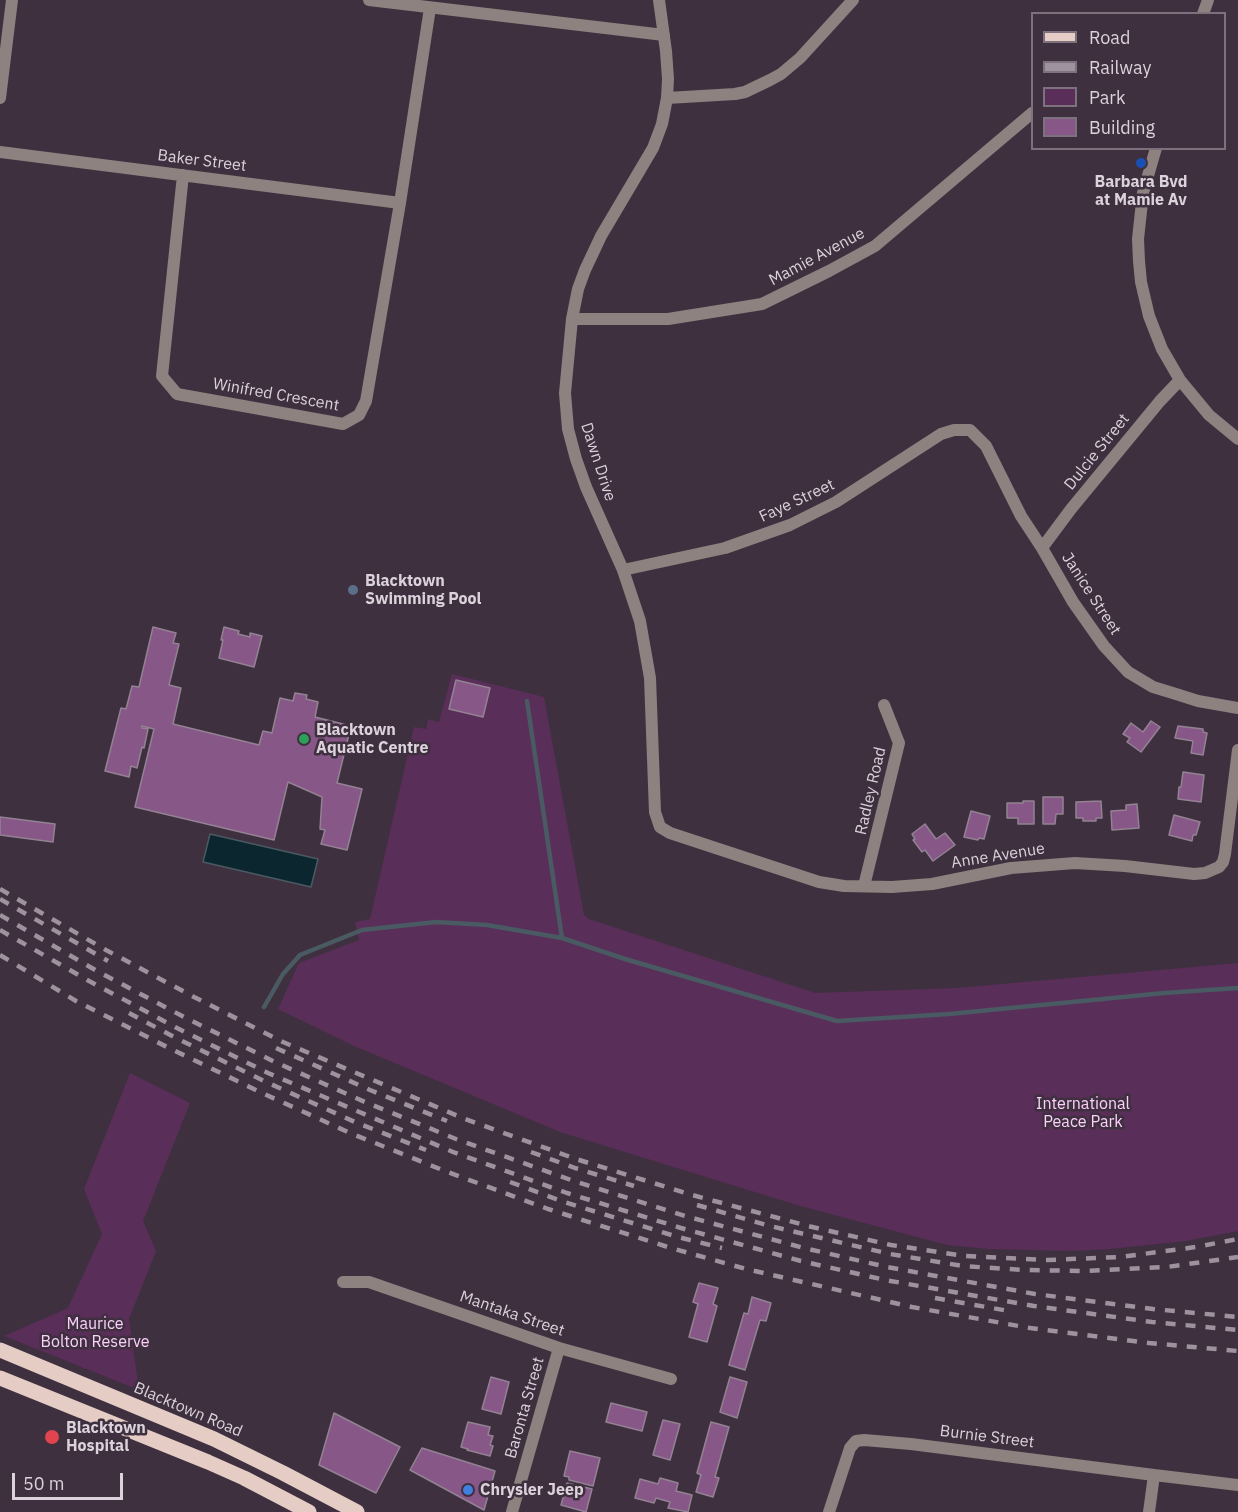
<!DOCTYPE html>
<style>
body{margin:0}
#map{position:relative;width:1238px;height:1512px;overflow:hidden;background:#3f303f;font-family:"IBM Plex Sans",sans-serif}
canvas{display:block}
.legend{position:absolute;left:1031px;top:12px;width:195px;height:138px;box-sizing:border-box;background:#3f303f;border:2px solid #7d717d;margin:0;padding:8px 10px;list-style:none;font-size:18px;color:#dbd2db}
.legend li{display:flex;align-items:center;gap:12px;height:30px}
.legend b{width:30px;border:2px solid #7d717d}
.scale{position:absolute;left:12px;top:1473px;width:111px;height:27px;box-sizing:border-box;border:3px solid #dbd2db;border-top:0;padding-left:8px;font-size:18px;line-height:21px;white-space:nowrap;color:#dbd2db;-webkit-text-stroke:4px #3f303f;paint-order:stroke}
</style>
<div id="map">
<canvas width="1238" height="1512"></canvas>
<ul class="legend">
<li><b style="height:8px;background:#e5cdc6"></b>Road</li>
<li><b style="height:8px;background:#9d929d"></b>Railway</li>
<li><b style="height:16px;background:#592e59"></b>Park</li>
<li><b style="height:16px;background:#875787"></b>Building</li>
</ul>
<div class="scale">50 m</div>
</div>
<script>
const ctx = document.querySelector('canvas').getContext('2d');
ctx.lineJoin = 'round';
function paint(path, color) { ctx.fillStyle = color; ctx.fill(path, 'evenodd'); }
const poly = rows => new Path2D(rows.map(r => 'M' + r).join(''));
function trace(path, color, width, dash) { ctx.strokeStyle = color; ctx.lineWidth = width; ctx.lineCap = dash ? 'butt' : 'round'; ctx.setLineDash(dash || []); ctx.stroke(path); }
function label(font, color, halo, rows, align = 'center') {
  ctx.font = font + ' "IBM Plex Sans",sans-serif'; ctx.lineWidth = 5; ctx.setLineDash([]); ctx.textBaseline = 'middle'; ctx.strokeStyle = halo; ctx.fillStyle = color; for (const [text, x, y, turn = 0] of rows) {
    ctx.save(); ctx.translate(x, y); ctx.rotate((+turn || 0) * Math.PI / 180); ctx.textAlign = isNaN(turn) ? turn : align; if (halo) ctx.strokeText(text, 0, 0); ctx.fillText(text, 0, 0); ctx.restore();
  }
}
paint(poly([
 [452,674,544,697,584,915,589,919,815,993,957,988,1238,963,1238,1231,1186,1241,1110,1249,1071,1251,989,1249,947,1245,797,1205,560,1132,354,1046,278,1009,299,963,359,940,355,922,370,919,414,727,426,729,428,719,439,722],
 [130,1073,190,1103,143,1221,156,1251,129,1319,139,1390,4,1336,68,1308,102,1234,84,1189]
]), '#592e59');
const water = poly([
 [210,834,318,859,311,887,203,862,210,834]
]);
paint(water, '#0c2630');
trace(water, '#4a5a63', 1.5);
trace(poly([
 [527,701,562,938],
 [264,1007,283,974,300,955,362,930,436,922,487,925,562,938,625,959,837,1021,949,1014,1164,993,1238,988]
]), '#4a5a63', 4.5);
const building = poly([
 [153,627,176,633,173,643,179,644,169,685,181,688,173,724,259,745,263,731,272,733,280,698,293,701,295,693,307,695,306,699,318,702,315,717,351,726,337,783,362,789,347,850,321,844,325,830,320,829,322,797,288,782,274,840,135,807,154,729,142,726,142,728,148,729,144,748,142,747,137,768,131,766,129,777,105,771,121,708,126,709,132,686,139,687,153,627],
 [224,627,239,631,238,634,250,637,250,633,262,636,254,667,219,658,223,640,221,640,224,627],
 [456,680,490,688,483,717,449,709,456,680],
 [1151,721,1160,727,1141,752,1127,742,1130,738,1123,734,1131,723,1143,732,1151,721],
 [1178,726,1203,729,1203,732,1207,733,1203,755,1191,753,1193,741,1175,738,1178,726],
 [1183,772,1204,775,1201,802,1178,799,1179,787,1181,787,1183,772],
 [1043,797,1063,797,1063,814,1056,814,1055,824,1043,824,1043,797],
 [1023,801,1034,801,1034,824,1018,824,1018,818,1007,818,1007,803,1023,803,1023,801],
 [1101,801,1102,818,1096,818,1096,821,1083,821,1083,818,1076,818,1076,802,1101,801],
 [1137,804,1139,828,1112,830,1111,811,1126,810,1126,805,1137,804],
 [971,811,990,816,984,839,979,838,978,840,964,837,971,811],
 [1174,815,1200,822,1196,835,1193,835,1192,841,1169,835,1174,815],
 [0,817,55,824,53,842,0,835,0,817],
 [925,824,936,839,945,833,955,845,933,861,925,850,922,852,913,840,915,839,912,834,925,824],
 [699,1283,718,1288,713,1304,717,1306,707,1342,689,1337,698,1304,693,1302,699,1283],
 [752,1297,771,1303,766,1321,760,1320,745,1370,729,1365,744,1313,748,1314,752,1297],
 [491,1377,509,1382,501,1414,482,1409,491,1377],
 [730,1377,747,1382,737,1418,720,1412,730,1377],
 [611,1403,647,1412,642,1431,606,1422,611,1403],
 [334,1413,400,1447,376,1493,319,1465,334,1413],
 [663,1420,680,1424,670,1460,653,1455,663,1420],
 [468,1422,490,1427,488,1435,493,1436,490,1445,493,1446,490,1456,467,1450,468,1449,461,1447,468,1422],
 [711,1422,729,1427,715,1477,719,1478,713,1497,696,1492,701,1475,697,1473,711,1422],
 [422,1448,495,1471,484,1510,410,1470,422,1448],
 [570,1451,600,1458,593,1486,569,1480,569,1477,564,1476,570,1451],
 [660,1478,678,1483,676,1491,692,1495,688,1512,668,1508,670,1502,656,1498,654,1503,635,1498,640,1479,658,1484,660,1478],
 [567,1483,592,1489,586,1512,561,1505,567,1483]
]);
paint(building, '#875787');
trace(building, '#938293', 1.5);
trace(poly([
 [369,0,664,35],
 [659,0,666,51,668,79,667,98,662,124,653,148,601,236,585,270,578,289,572,319,565,393,568,429,576,459,586,487,623,570,640,621,650,678,655,812,660,827,670,833,819,882,844,886,892,887,932,884,1011,868,1075,863,1125,866,1194,874,1205,873,1219,867,1223,862,1225,854,1238,750],
 [1203,14,1208,0],
 [0,98,12,0],
 [667,98,735,94,745,92,770,80,781,74,800,58,853,0],
 [1156,148,1143,193,1138,239,1139,261,1141,282,1149,316,1162,349,1180,380,1209,415,1238,439],
 [0,152,400,203],
 [183,175,162,376,177,394,343,424,359,415,366,401,400,203,430,8],
 [572,319,668,319,762,304,829,271,875,246,1032,113],
 [1042,548,1071,509,1160,401,1180,380],
 [623,570,725,548,790,525,836,502,941,434,954,430,970,430,986,446,1021,516,1042,548,1073,602,1104,646,1128,672,1153,687,1176,694,1198,701,1238,708],
 [864,886,899,743,884,705],
 [343,1282,369,1282,559,1348,671,1379],
 [1154,1475,1238,1485],
 [512,1512,559,1348],
 [829,1512,850,1448,856,1441,864,1440,911,1444,1154,1475,1149,1512]
]), '#8d827f', 12);
trace(poly([
 [0,1350,214,1439,283,1473,357,1512],
 [0,1378,208,1462,244,1478,309,1512]
]), '#e5cdc6', 15);
trace(poly([
 [0,889,106,950,194,997,283,1042,465,1119,576,1159,692,1195,808,1226,891,1245,965,1256,1047,1260,1120,1257,1196,1247,1238,1239],
 [0,899,108,961],
 [0,915,97,971,184,1017,275,1062,365,1102,456,1139,571,1180,685,1216,804,1248,887,1267,1035,1294,1153,1309,1238,1317],
 [0,930,89,981,177,1028,268,1073,453,1152,567,1193,681,1228,801,1261,885,1280,1034,1306,1152,1322,1238,1330],
 [0,955,76,1001,169,1048,260,1092,350,1133,445,1171,548,1209,671,1248,746,1269,912,1307,1030,1328,1149,1343,1238,1351],
 [129,1013,174,1037,264,1081,355,1122,426,1150],
 [276,1048,370,1090,447,1121],
 [531,1152,575,1168,634,1186],
 [510,1182,564,1202,678,1237,722,1248],
 [697,1205,770,1226,890,1254,963,1266,1023,1270,1087,1271,1167,1267,1238,1257],
 [935,1298,1009,1311]
]), '#9d929d', 4.5, [10, 10]);
for (const [x, y, r, color] of [
 [1141,163,6,"#1a4fb4"],
 [353,590,6,"#5c6f8a"],
 [304,739,6,"#2e9e5b"],
 [52,1437,8,"#e0444e"],
 [468,1490,6,"#3f7fe0"]
]) { const dot = new Path2D(); dot.arc(x, y, r, 0, 2 * Math.PI); ctx.fillStyle = color; ctx.fill(dot); trace(dot, '#3f303f', 2); }
label('16px', '#dbd2db', '#3f303f', [
 ["Baker Street",202,161,7],
 ["Mamie Avenue",817,257,-28],
 ["Winifred Crescent",276,395,10],
 ["Dulcie Street",1097,452,-51],
 ["Dawn Drive",598,462,72],
 ["Faye Street",797,501,-25],
 ["Janice Street",1091,594,57],
 ["Radley Road",871,791,-77],
 ["Anne Avenue",998,856,-9],
 ["Mantaka Street",512,1314,19],
 ["Baronta Street",525,1408,-74],
 ["Blacktown Road",188,1410,23],
 ["Burnie Street",987,1437,7]
]);
label('bold 16px', '#dbd2db', '#3f303f', [
 ["Barbara Bvd",1141,182,"center"],
 ["at Mamie Av",1141,200,"center"],
 ["Blacktown",365,581],
 ["Swimming Pool",365,599],
 ["Blacktown",316,730],
 ["Aquatic Centre",316,748],
 ["Blacktown",66,1428],
 ["Hospital",66,1446],
 ["Chrysler Jeep",480,1490]
], 'left');
label('16px', '#fbd0fb', '#3f303f', [
 ["International",1083,1104],
 ["Peace Park",1083,1122],
 ["Maurice",95,1324],
 ["Bolton Reserve",95,1342]
]);
</script>
